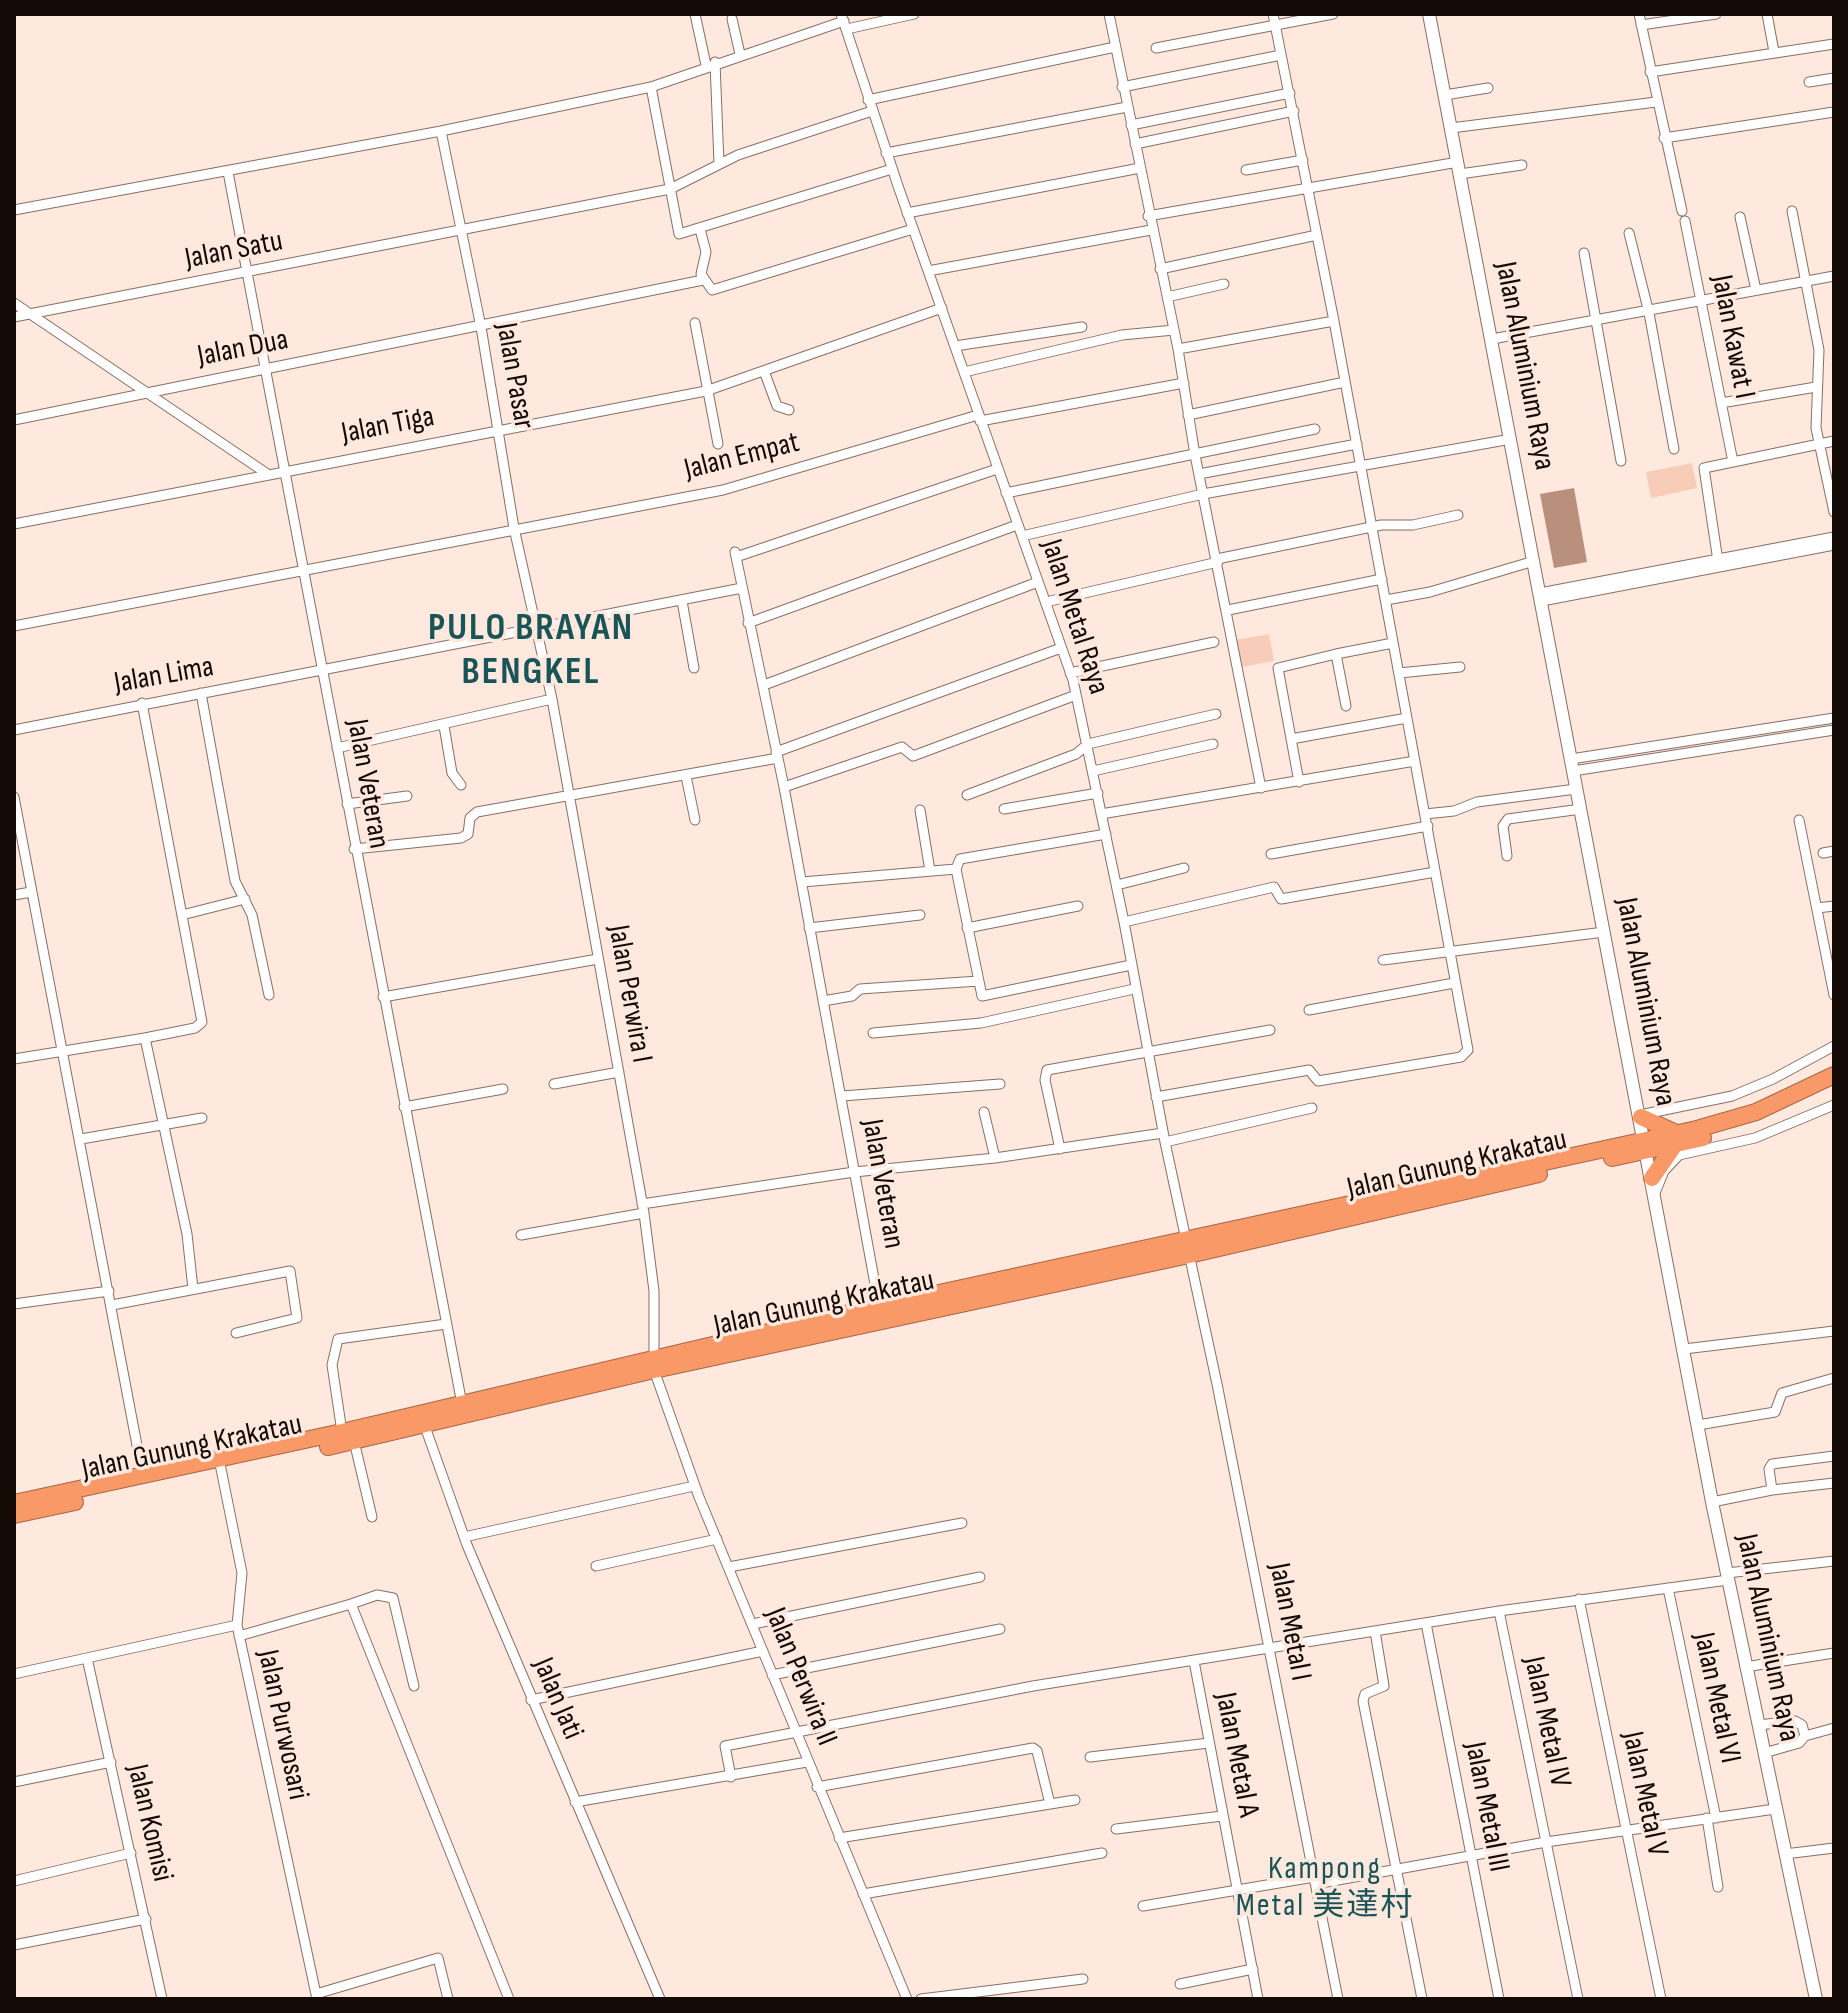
<!DOCTYPE html>
<meta charset="utf-8">
<style>
body{margin:0}
#map{position:relative;width:1848px;height:2013px;overflow:hidden;background:#ffe8dd;font-family:"Sofia Sans Condensed",sans-serif}
canvas{display:block}
.frame{position:absolute;inset:0;border:16px solid #130a06;pointer-events:none}
</style>
<div id="map">
<canvas width="1848" height="2013"></canvas>
<div class="frame"></div>
</div>
<script>
const ctx = document.querySelector('canvas').getContext('2d');
ctx.lineJoin = 'round';
function paint(path, color) { ctx.fillStyle = color; ctx.fill(path, 'evenodd'); }
const poly = rows => new Path2D(rows.map(r => 'M' + r).join(''));
function trace(path, color, width, dash) { ctx.strokeStyle = color; ctx.lineWidth = width; ctx.lineCap = dash ? 'butt' : 'round'; ctx.setLineDash(dash || []); ctx.stroke(path); }
function label(font, color, halo, rows, align = 'center') {
  ctx.font = font + ' "Sofia Sans Condensed","Noto Sans SC",sans-serif'; ctx.lineWidth = 7; ctx.setLineDash([]); ctx.textBaseline = 'middle'; ctx.strokeStyle = halo; ctx.fillStyle = color; for (const [text, x, y, turn = 0] of rows) {
    ctx.save(); ctx.translate(x, y); ctx.rotate((+turn || 0) * Math.PI / 180); ctx.textAlign = isNaN(turn) ? turn : align; if (halo) ctx.strokeText(text, 0, 0); ctx.fillText(text, 0, 0); ctx.restore();
  }
}
paint(poly([
 [1692,463,1697,488,1651,498,1646,472],
 [1269,634,1274,661,1242,667,1236,640]
]), '#f7cdb9');
paint(poly([
 [1574,488,1587,562,1554,568,1540,494]
]), '#b9907c');
const street = poly([
 [695,14,706,65],
 [841,14,898,186,1073,680,1124,922,1165,1142,1217,1384,1338,1999],
 [1109,14,1178,349,1195,455,1261,788],
 [1639,14,1682,211],
 [1767,14,1774,52],
 [732,19,740,54],
 [1641,25,1716,14],
 [847,29,914,14],
 [1156,48,1333,14],
 [715,62,719,164],
 [1650,72,1834,44],
 [1809,82,1834,78],
 [651,87,679,234,892,169],
 [1122,87,1281,55],
 [1445,95,1488,88],
 [868,100,1115,47],
 [1131,125,1290,93],
 [1451,128,1656,102],
 [441,131,481,327,514,528,552,699,644,1213,654,1291,654,1370,699,1497,907,1999],
 [1664,138,1834,112],
 [1135,144,1294,111],
 [886,153,1127,107],
 [1246,170,1303,160],
 [228,172,462,1404],
 [1460,174,1522,165],
 [14,210,441,131,651,87,844,21],
 [1792,211,1819,350,1816,428,1834,512],
 [907,213,1140,168],
 [1148,216,1458,162],
 [1740,217,1756,290],
 [1685,221,1733,462],
 [700,229,706,252,701,274,712,290,913,229],
 [1629,233,1649,313,1674,449],
 [1584,253,1621,461],
 [1160,269,1317,235],
 [928,271,1151,230],
 [1167,297,1224,284],
 [14,303,266,473],
 [14,317,670,189,738,155,872,111],
 [695,323,718,444],
 [1492,339,1834,276],
 [955,346,1082,327],
 [1178,349,1334,321],
 [764,371,777,406,789,410],
 [964,372,1122,335,1174,330],
 [1721,403,1816,387],
 [1188,415,1345,382],
 [14,420,703,280],
 [980,421,1184,383],
 [1199,474,1357,444],
 [1006,493,1315,429],
 [14,524,706,391,942,308],
 [1022,536,1203,494,1511,439],
 [735,552,784,787,879,1306],
 [736,557,997,469],
 [1217,559,1381,525,1413,525,1458,515],
 [1718,561,1704,468,1834,441],
 [1540,593,1834,537],
 [1386,600,1430,592,1534,561],
 [682,601,694,668],
 [1542,601,1834,545],
 [1046,602,1218,562],
 [1228,610,1382,579],
 [748,623,1017,525],
 [14,626,723,490,978,415],
 [1336,654,1393,643],
 [1070,673,1214,642],
 [1399,673,1460,667],
 [764,685,1038,582],
 [201,693,235,881,252,915,269,995],
 [444,726,452,773,461,785],
 [14,730,742,588],
 [1291,739,1407,718],
 [337,748,552,699],
 [776,752,1061,648],
 [1571,759,1834,718],
 [1093,771,1213,744],
 [1573,771,1834,730],
 [686,776,695,820],
 [1299,782,1278,668,1336,654,1346,706],
 [784,787,902,747,913,756,1076,695],
 [967,795,1076,754,1088,744,1216,714],
 [14,797,143,1477],
 [347,804,407,796],
 [1004,809,1098,793],
 [920,810,930,871],
 [1101,814,1415,761],
 [1425,814,1454,811,1477,802,1576,789],
 [1799,820,1834,995],
 [354,849,461,838,468,834,470,818,477,812,778,758],
 [1823,853,1834,851],
 [1271,854,1428,826],
 [1507,856,1503,826,1508,819,1581,809],
 [956,869,982,996,1131,965],
 [956,869,960,859,1106,834],
 [802,882,956,869],
 [1117,885,1184,868],
 [14,895,31,892],
 [1817,908,1834,906],
 [182,915,245,899],
 [1124,922,1274,887,1281,899,1435,872],
 [809,928,920,915],
 [967,928,1078,906],
 [1383,960,1604,932],
 [383,997,598,959],
 [823,1001,852,996,860,989,979,981],
 [1309,1010,1454,983],
 [873,1033,981,1023,1134,989],
 [145,1038,187,1234,193,1289],
 [14,1059,145,1038,195,1028,202,1022,142,703],
 [554,1084,619,1072],
 [842,1096,1000,1084],
 [1156,1097,1309,1070,1318,1081,1461,1057,1468,1050,1334,321,1273,14],
 [404,1107,503,1089],
 [984,1112,995,1158],
 [1640,1115,1732,1096,1773,1079,1834,1046],
 [81,1139,202,1118],
 [1165,1142,1312,1108],
 [1060,1149,1045,1080,1047,1070,1270,1030],
 [1655,1193,1664,1171,1679,1155,1755,1138,1834,1105],
 [642,1204,854,1172,995,1158,1163,1133],
 [521,1235,644,1213],
 [14,1304,109,1291],
 [112,1305,290,1271,297,1318,236,1333],
 [1684,1349,1834,1331],
 [423,1421,467,1545,660,1999],
 [1698,1425,1775,1412,1782,1393,1834,1378],
 [342,1432,332,1365,338,1339,446,1324],
 [354,1441,372,1517],
 [219,1459,242,1573,237,1625,317,1999],
 [1772,1490,1834,1483],
 [1712,1502,1772,1490,1769,1469,1772,1464,1834,1456],
 [464,1537,694,1486],
 [596,1566,717,1539],
 [729,1567,962,1523],
 [1727,1573,1834,1561],
 [1668,1588,1716,1818],
 [1579,1599,1661,1999],
 [351,1604,377,1595,393,1598,414,1686],
 [1499,1611,1578,1999],
 [1426,1623,1499,1999],
 [753,1624,980,1577],
 [1375,1631,1384,1686,1365,1694,1363,1701,1422,1999],
 [239,1636,351,1604,509,1999],
 [87,1658,162,1999],
 [1194,1661,1258,1999],
 [1745,1667,1834,1653],
 [14,1674,237,1625],
 [772,1675,1000,1629],
 [531,1700,763,1651],
 [1758,1725,1795,1721,1802,1725,1805,1736,1834,1728],
 [1764,1753,1799,1743,1805,1736],
 [1090,1757,1209,1743],
 [731,1777,725,1746,1033,1686,1499,1611,1728,1580],
 [14,1782,111,1762],
 [817,1787,1033,1748,1037,1751,1050,1804],
 [575,1802,807,1762],
 [1707,1818,1718,1887],
 [1116,1829,1222,1816],
 [839,1838,1075,1800],
 [1785,1854,1834,1848],
 [14,1881,131,1853],
 [1316,1884,1546,1842,1775,1809],
 [863,1894,1102,1853],
 [1143,1906,1314,1877],
 [14,1945,146,1919],
 [1180,1984,1253,1969],
 [316,1994,438,1958,448,1999],
 [921,1999,1083,1979]
]);
const secondary = poly([
 [1429,14,1712,1502,1816,1999]
]);
const highway = poly([
 [1641,1117,1676,1133],
 [1612,1158,1703,1138],
 [1652,1178,1674,1146],
 [328,1447,654,1370,1189,1255,1539,1174],
 [14,1503,342,1432,879,1306,1697,1129,1756,1112,1834,1075],
 [14,1515,75,1502]
]);
trace(street, '#886f63', 11);
trace(secondary, '#886f63', 14);
trace(highway, '#a86745', 18);
trace(street, '#fff', 9);
trace(secondary, '#fff', 12);
trace(highway, '#f99967', 16);
label('30px', '#130a06', '#ffe8dd', [
 ["Jalan Satu",234,251,-11],
 ["Jalan Kawat I",1732,337,79],
 ["Jalan Dua",243,349,-11],
 ["Jalan Aluminium Raya",1524,366,79],
 ["Jalan Pasar",514,376,80],
 ["Jalan Tiga",388,426,-11],
 ["Jalan Empat",742,457,-14],
 ["Jalan Metal Raya",1074,617,72],
 ["Jalan Lima",164,676,-10],
 ["Jalan Veteran",367,784,80],
 ["Jalan Perwira I",629,994,80],
 ["Jalan Aluminium Raya",1645,1002,79],
 ["Jalan Gunung Krakatau",1457,1165,-13],
 ["Jalan Veteran",882,1184,80],
 ["Jalan Gunung Krakatau",824,1304,-12],
 ["Jalan Gunung Krakatau",192,1448,-12],
 ["Jalan Metal I",1289,1622,79],
 ["Jalan Aluminium Raya",1767,1638,78],
 ["Jalan Perwira II",800,1677,68],
 ["Jalan Metal VI",1716,1698,78],
 ["Jalan Jati",557,1699,67],
 ["Jalan Metal IV",1546,1722,78],
 ["Jalan Purwosari",282,1725,78],
 ["Jalan Metal A",1236,1755,79],
 ["Jalan Metal V",1644,1794,78],
 ["Jalan Metal III",1486,1807,79],
 ["Jalan Komisi",149,1823,77]
]);
ctx.letterSpacing = '2px';
label('32px', '#195557', '#ffe8dd', [
 ["Kampong",1325,1870],
 ["Metal 美達村",1325,1907]
]);
ctx.letterSpacing = '0px';
ctx.letterSpacing = '2px';
label('bold 38px', '#195557', '#ffe8dd', [
 ["PULO BRAYAN",531,629],
 ["BENGKEL",531,673]
]);
ctx.letterSpacing = '0px';
</script>
